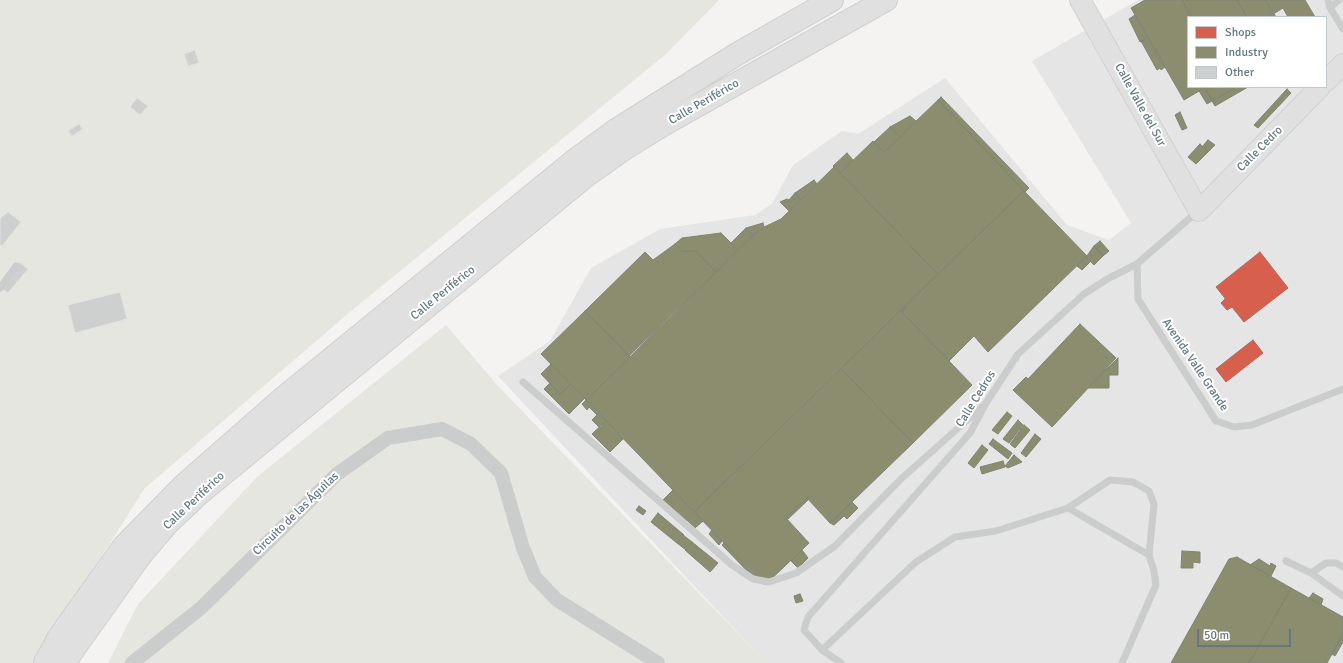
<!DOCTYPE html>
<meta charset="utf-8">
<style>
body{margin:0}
#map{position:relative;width:1343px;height:663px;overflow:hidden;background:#f4f3f1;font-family:Signika,sans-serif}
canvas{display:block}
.legend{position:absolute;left:1187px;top:16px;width:140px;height:72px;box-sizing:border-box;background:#fff;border:1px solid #c0c9ce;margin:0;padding:5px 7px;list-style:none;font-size:12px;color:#617984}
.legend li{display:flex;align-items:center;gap:8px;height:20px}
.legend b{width:20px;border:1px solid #c0c9ce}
.scale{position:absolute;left:1197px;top:629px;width:94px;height:18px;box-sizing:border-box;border:2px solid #617984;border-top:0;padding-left:5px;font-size:12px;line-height:14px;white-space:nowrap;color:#617984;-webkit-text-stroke:3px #fff;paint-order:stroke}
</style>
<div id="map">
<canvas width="1343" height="663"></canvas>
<ul class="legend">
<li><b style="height:11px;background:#d6604d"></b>Shops</li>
<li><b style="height:11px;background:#8c8c6e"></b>Industry</li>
<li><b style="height:11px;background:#cecfcf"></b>Other</li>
</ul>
<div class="scale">50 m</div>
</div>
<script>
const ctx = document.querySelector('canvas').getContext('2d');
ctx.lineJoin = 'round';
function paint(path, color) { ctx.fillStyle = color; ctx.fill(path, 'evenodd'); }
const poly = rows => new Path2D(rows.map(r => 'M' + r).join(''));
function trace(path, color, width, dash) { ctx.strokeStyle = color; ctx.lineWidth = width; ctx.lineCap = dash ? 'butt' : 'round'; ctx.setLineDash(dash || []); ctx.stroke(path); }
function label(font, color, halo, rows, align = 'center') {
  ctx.font = font + ' Signika,sans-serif'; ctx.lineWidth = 4; ctx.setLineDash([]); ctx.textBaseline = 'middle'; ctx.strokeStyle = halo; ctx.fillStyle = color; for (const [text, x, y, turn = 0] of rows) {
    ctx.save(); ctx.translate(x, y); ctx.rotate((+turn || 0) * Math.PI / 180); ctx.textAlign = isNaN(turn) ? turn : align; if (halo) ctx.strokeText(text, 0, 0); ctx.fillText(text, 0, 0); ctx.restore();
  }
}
paint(poly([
 [1138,0,1343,0,1343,663,772,663,755,651,498,376,550,341,591,268,660,229,755,215,772,204,793,165,842,131,858,134,945,78,1067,225,1109,240,1131,223,1032,61],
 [1188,17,1326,17,1326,87,1188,87]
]), '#e4e5e4');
paint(poly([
 [0,0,719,0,665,55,350,312,144,489,35,663,0,663],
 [446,325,498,386,754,650,772,663,108,663,138,604,258,476]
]), '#e4e6df');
const shops = poly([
 [1260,252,1288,288,1244,322,1216,287,1260,252],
 [1225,299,1232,307,1227,310,1221,303,1225,299],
 [1253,340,1263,353,1226,382,1216,369,1253,340]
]);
paint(shops, '#d6604d');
trace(shops, '#b3685e', 1);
const industry = poly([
 [1145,0,1182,0,1191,17,1188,17,1188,87,1206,87,1184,100,1131,8,1145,0],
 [1182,0,1237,0,1247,17,1191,17,1182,0],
 [1237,0,1265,0,1276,17,1247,17,1237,0],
 [1265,0,1305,0,1315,17,1296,17,1295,15,1288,17,1283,8,1273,14,1265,0],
 [1135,15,1148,37,1140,42,1129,19,1135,15],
 [1148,37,1165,67,1161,70,1160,68,1157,70,1141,41,1148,37],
 [1232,87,1233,89,1212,101,1205,88,1232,87],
 [1232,87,1248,87,1215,106,1212,101,1233,89,1232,87],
 [1205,88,1212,101,1207,104,1199,91,1205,88],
 [1287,89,1291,93,1258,128,1254,125,1287,89],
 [941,97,1029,188,1025,192,938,100,941,97],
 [938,100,1024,191,938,274,840,173,873,141,884,152,938,100],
 [1180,112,1187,128,1182,130,1175,115,1180,112],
 [910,116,916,121,900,137,890,127,910,116],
 [890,127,900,137,884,152,874,142,890,127],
 [1208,140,1215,145,1208,152,1202,147,1208,140],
 [1200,144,1208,152,1196,164,1188,157,1200,144],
 [847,153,853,160,840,173,833,166,847,153],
 [834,167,938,274,694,512,586,400,760,229,781,219,834,167],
 [814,180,817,184,801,200,795,193,814,180],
 [1024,191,1087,256,988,352,974,336,949,361,902,312,906,307,905,306,1024,191],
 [795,193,801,200,789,211,780,202,787,199,789,200,795,193],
 [763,223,764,227,753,235,746,228,763,223],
 [746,228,753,235,738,250,731,243,746,228],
 [721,233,738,250,716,272,696,251,682,251,675,244,682,238,721,233],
 [1100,241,1109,251,1103,256,1094,246,1100,241],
 [675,244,682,251,696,251,716,272,629,356,585,311,645,252,653,260,675,244],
 [1094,246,1103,256,1094,265,1086,257,1094,246],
 [1086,257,1091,261,1082,270,1077,266,1086,257],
 [905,306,906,307,902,312,972,385,913,443,841,369,905,306],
 [585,311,630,357,586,400,541,354,585,311],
 [1080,324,1116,358,1052,427,1013,390,1026,377,1028,379,1080,324],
 [1118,358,1118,375,1109,375,1109,388,1088,388,1118,358],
 [551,364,571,384,560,394,541,374,551,364],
 [841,369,913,443,830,523,807,498,786,518,809,543,765,585,694,512,841,369],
 [550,383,560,394,571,384,585,398,569,414,544,389,550,383],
 [586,400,599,413,597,415,589,407,587,410,582,404,586,400],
 [1007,412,1012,416,998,434,992,430,1007,412],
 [599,413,606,421,600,428,592,420,599,413],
 [1018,420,1023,425,1009,443,1003,439,1018,420],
 [606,421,623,439,610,452,592,434,606,421],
 [1024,425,1030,430,1015,448,1010,444,1024,425],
 [1035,434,1041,439,1026,457,1021,453,1035,434],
 [993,439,1012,453,1008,459,989,444,993,439],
 [982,445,988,450,974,468,968,463,982,445],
 [1014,455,1022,462,1008,468,1005,466,1014,455],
 [1003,461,1005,467,982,474,980,467,1003,461],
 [673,490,703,521,695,528,687,520,686,521,662,501,673,490],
 [807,498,808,500,787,520,786,518,807,498],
 [852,502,858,508,847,519,844,516,834,525,830,523,852,502],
 [639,506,646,511,643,515,636,510,639,506],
 [658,513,684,535,677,543,651,522,658,513],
 [712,530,722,541,719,545,709,534,712,530],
 [683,535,692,542,686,550,677,543,683,535],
 [692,542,718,563,710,572,685,550,692,542],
 [724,543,756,577,754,578,722,545,724,543],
 [802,550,808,558,798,568,791,561,802,550],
 [1182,551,1200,552,1200,563,1193,562,1193,568,1181,568,1182,551],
 [1237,557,1291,588,1249,663,1171,663,1229,559,1237,557],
 [1259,559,1270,566,1271,563,1276,566,1271,576,1250,565,1259,559],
 [1291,588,1343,617,1343,634,1327,663,1249,663,1291,588],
 [1313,593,1323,599,1321,605,1309,598,1313,593],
 [800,594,803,601,796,603,794,596,800,594],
 [1343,634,1343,642,1335,656,1332,654,1343,634]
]);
paint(industry, '#8c8c6e');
trace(industry, '#7f8675', 1);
const building = poly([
 [195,50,199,63,188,66,184,54,195,50],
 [137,98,148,106,140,115,130,107,137,98],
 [79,124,83,129,72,136,68,131,79,124],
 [8,212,21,222,2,246,0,244,0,219,8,212],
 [19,262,28,269,8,293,0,287,0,285,19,262],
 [120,292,127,319,75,333,68,305,120,292]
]);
paint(building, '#cecfcf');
trace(building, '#e3e2e1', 1);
const secondary = poly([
 [1080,0,1199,211,1320,87],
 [1326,81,1343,64]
]);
const highway = poly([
 [45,663,59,637,124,546,185,484,283,398,575,160,616,130,737,54,832,0],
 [65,663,73,650,140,556,168,523,200,493,586,176,627,147,668,122,886,0]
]);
trace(secondary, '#d0d1d1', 22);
trace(highway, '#cfd0d0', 24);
trace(poly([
 [1328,0,1330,8,1343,29],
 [1330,8,1339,0],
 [1137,264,1138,299,1216,421,1234,427,1252,425,1343,389],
 [0,288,16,266],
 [523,382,732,565,753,579,769,582,796,573,835,546,902,478,983,406],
 [1068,508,1149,555],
 [1286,561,1311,573,1343,596],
 [1311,573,1326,563,1336,563,1343,567],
 [822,650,916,562,955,537,996,531,1068,508,1110,480,1133,482,1149,491,1154,504,1149,555,1154,571,1156,585,1122,663],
 [841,663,822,650,804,630,808,617,970,433,986,403,1018,354,1084,294,1109,278,1137,264,1198,211]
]), '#cbcccc', 7);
trace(poly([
 [132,663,201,608,337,474,388,438,442,429,471,444,501,473,523,548,535,577,557,600,658,663]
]), '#cbcccc', 14);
trace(secondary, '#e0e0e0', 20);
trace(highway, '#e0e0e0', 22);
label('12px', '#617984', '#fff', [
 ["Calle Periférico",704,102,-30],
 ["Calle Valle del Sur",1140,105,61],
 ["Calle Cedro",1260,149,-45],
 ["Calle Periférico",443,293,-39],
 ["Avenida Valle Grande",1195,365,56],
 ["Calle Cedros",976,399,-58],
 ["Calle Periférico",194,501,-43],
 ["Circuito de las Águilas",296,514,-44]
]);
</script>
